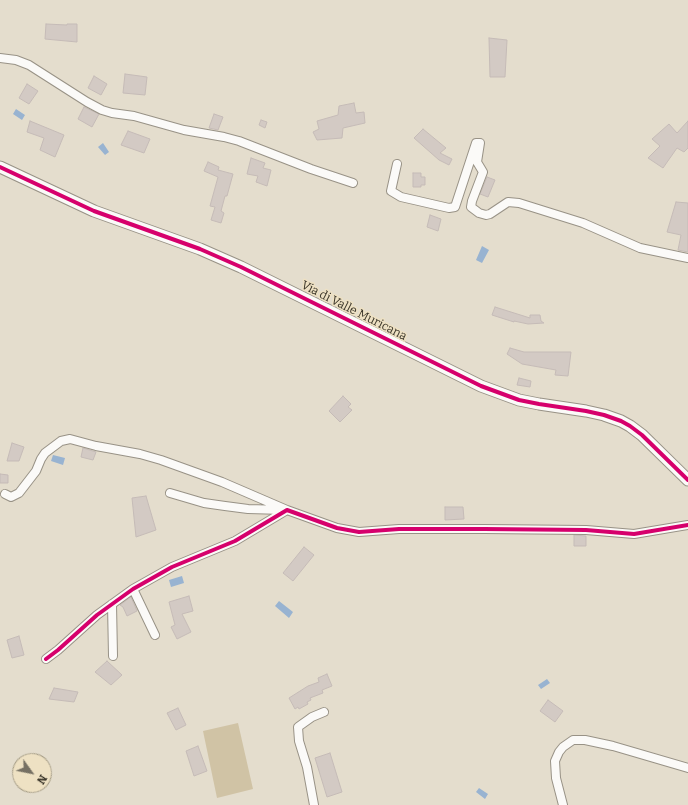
<!DOCTYPE html>
<style>
body{margin:0}
#map{position:relative;width:688px;height:805px;overflow:hidden;background:#e4ddcd;font-family:Bitter,serif}
canvas{display:block}
.north{position:absolute;left:12px;top:753px;width:40px;height:40px;box-sizing:border-box;background:#eee1c3;border:1px solid #a69d86;border-radius:50%;rotate:123deg;font-size:11px;font-weight:700;line-height:16px;text-align:center;color:#3b362a}
.north::after{content:'';display:block;margin:auto;width:14px;height:18px;background:#767063;clip-path:polygon(50% 0,100% 100%,50% 72%,0 100%)}
</style>
<div id="map">
<canvas width="688" height="805"></canvas>
<div class="north">N</div>
</div>
<script>
const ctx = document.querySelector('canvas').getContext('2d');
ctx.lineJoin = 'round';
function paint(path, color) { ctx.fillStyle = color; ctx.fill(path, 'evenodd'); }
const poly = rows => new Path2D(rows.map(r => 'M' + r).join(''));
function trace(path, color, width, dash) { ctx.strokeStyle = color; ctx.lineWidth = width; ctx.lineCap = dash ? 'butt' : 'round'; ctx.setLineDash(dash || []); ctx.stroke(path); }
function label(font, color, halo, rows, align = 'center') {
  ctx.font = font + ' Bitter,serif'; ctx.lineWidth = 3; ctx.setLineDash([]); ctx.textBaseline = 'middle'; ctx.strokeStyle = halo; ctx.fillStyle = color; for (const [text, x, y, turn = 0] of rows) {
    ctx.save(); ctx.translate(x, y); ctx.rotate((+turn || 0) * Math.PI / 180); ctx.textAlign = isNaN(turn) ? turn : align; if (halo) ctx.strokeText(text, 0, 0); ctx.fillText(text, 0, 0); ctx.restore();
  }
}
paint(poly([
 [238,723,253,789,217,798,203,731]
]), '#d0c3a5');
paint(poly([
 [16,109,25,115,22,120,13,114],
 [103,143,109,152,105,155,98,147],
 [482,246,489,250,482,263,476,260],
 [53,455,65,458,63,465,51,461],
 [182,576,184,583,171,587,169,580],
 [279,601,293,612,289,618,275,606],
 [547,679,550,683,541,689,538,685],
 [479,788,488,794,485,799,476,792]
]), '#98b3d1');
const building = poly([
 [46,24,67,25,67,24,77,24,77,42,45,39,46,24],
 [489,38,507,40,505,77,490,77,489,38],
 [125,74,147,77,145,95,123,93,125,74],
 [94,76,107,84,101,95,88,88,94,76],
 [27,84,38,91,29,104,19,98,27,84],
 [354,103,356,113,364,112,365,123,343,128,342,138,317,140,313,132,319,129,317,121,338,115,339,106,354,103],
 [84,107,99,114,92,127,78,119,84,107],
 [214,114,223,117,218,130,209,128,214,114],
 [261,120,267,122,265,128,259,125,261,120],
 [30,121,64,135,55,157,40,150,44,138,27,132,30,121],
 [688,121,688,148,684,152,677,148,663,168,648,158,660,146,652,139,669,124,677,133,688,121],
 [423,129,446,148,440,153,452,159,449,165,439,160,414,138,423,129],
 [128,131,150,139,144,153,121,145,128,131],
 [251,158,265,163,263,168,271,170,267,186,256,182,258,176,247,174,251,158],
 [208,162,219,167,218,170,233,174,227,196,225,196,221,211,224,213,221,223,211,220,215,207,210,206,218,177,204,171,208,162],
 [413,173,421,173,421,177,425,177,425,185,421,185,421,187,413,187,413,173],
 [487,177,495,180,488,197,480,194,487,177],
 [676,202,688,203,688,252,678,250,681,235,667,232,676,202],
 [430,215,441,219,438,231,427,227,430,215],
 [495,307,530,318,530,315,540,315,541,321,544,323,528,324,514,321,514,322,492,315,495,307],
 [510,348,524,352,571,352,568,376,555,375,556,370,522,364,507,354,510,348],
 [519,378,531,381,530,387,517,385,519,378],
 [343,396,351,404,348,407,352,410,340,422,329,411,343,396],
 [12,443,24,447,19,461,7,461,12,443],
 [83,448,96,452,93,460,81,457,83,448],
 [0,474,8,475,8,483,0,483,0,474],
 [146,496,156,530,136,537,132,498,146,496],
 [445,507,463,507,464,519,445,520,445,507],
 [574,535,586,536,586,546,574,546,574,535],
 [304,547,314,555,293,581,283,573,304,547],
 [189,596,193,611,182,614,191,632,177,639,171,627,175,625,169,602,189,596],
 [131,597,137,611,127,616,123,607,120,605,131,597],
 [19,636,24,655,12,658,7,640,19,636],
 [107,661,122,675,111,685,95,672,107,661],
 [327,674,332,686,322,690,323,693,310,698,311,700,307,702,308,704,299,709,298,707,295,709,289,698,308,686,319,682,318,678,327,674],
 [54,688,78,692,74,702,49,699,54,688],
 [548,700,563,711,555,722,540,711,548,700],
 [178,708,186,725,176,730,167,713,178,708],
 [198,746,207,771,194,776,186,751,198,746],
 [330,753,342,792,327,797,315,758,330,753]
]);
paint(building, '#d3cac4');
trace(building, '#c5bbb7', 1);
const street = poly([
 [0,58,16,60,29,65,87,102,102,110,112,113,134,116,184,130,224,137,239,141,311,169,353,183],
 [397,164,391,191,401,197,449,208,455,207,476,143,480,143,477,162,483,172,472,201,471,207,479,213,486,215,490,214,508,202,519,203,583,223,640,248,688,258],
 [170,493,204,503,225,506,248,509,284,510],
 [5,494,11,497,19,493,36,471,41,459,45,453,61,441,70,439,96,446,140,454,161,460,222,482,287,510],
 [133,589,155,635],
 [112,604,113,656],
 [46,659,58,650,97,615,133,589,172,567,235,541,287,510,337,528,359,532,399,529,484,529,586,530,634,534,688,525],
 [314,805,307,767,299,741,298,727,312,717,324,712],
 [563,805,556,778,555,761,559,752,563,747,573,740,585,740,613,746,688,768]
]);
const secondary = poly([
 [0,167,94,211,200,249,241,267,481,386,519,400,539,404,586,411,604,415,621,421,630,426,642,435,688,480]
]);
trace(street, '#989286', 10);
trace(secondary, '#989286', 13);
trace(street, '#fbfaf8', 8);
trace(secondary, '#fbfaf8', 11);
trace(poly([
 [0,167,94,211,200,249,241,267,481,386,519,400,539,404,586,411,604,415,621,421,630,426,642,435,688,480],
 [46,659,58,650,97,615,133,589,172,567,235,541,287,510,337,528,359,532,399,529,484,529,586,530,634,534,688,525]
]), '#d6006c', 4);
label('12px', '#3b362a', '#eee1c3', [
 ["Via di Valle Muricana",354,311,27]
]);
</script>
